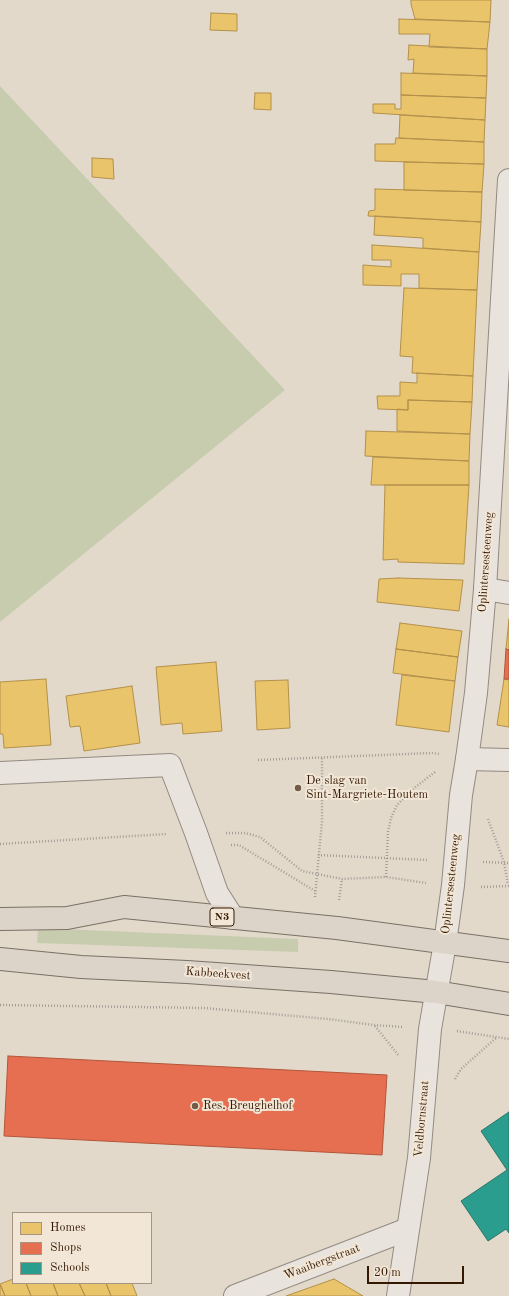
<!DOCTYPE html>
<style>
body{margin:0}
#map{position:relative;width:509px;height:1296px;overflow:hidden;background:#e2d9cb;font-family:"Old Standard TT",serif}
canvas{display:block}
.legend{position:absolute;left:12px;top:1212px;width:140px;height:72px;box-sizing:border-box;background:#f2e7d7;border:1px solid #a69482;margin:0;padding:5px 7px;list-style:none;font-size:12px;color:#341802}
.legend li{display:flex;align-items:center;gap:8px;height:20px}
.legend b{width:20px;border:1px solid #a69482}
.scale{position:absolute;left:367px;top:1266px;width:97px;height:18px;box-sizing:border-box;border:2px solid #341802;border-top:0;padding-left:5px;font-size:12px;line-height:14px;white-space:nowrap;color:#341802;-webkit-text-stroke:3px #f2e7d7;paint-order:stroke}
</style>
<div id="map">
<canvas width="509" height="1296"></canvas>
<ul class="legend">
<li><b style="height:11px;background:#e9c46a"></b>Homes</li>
<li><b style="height:11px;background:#e76f51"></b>Shops</li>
<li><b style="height:11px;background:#2a9d8f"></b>Schools</li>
</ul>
<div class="scale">20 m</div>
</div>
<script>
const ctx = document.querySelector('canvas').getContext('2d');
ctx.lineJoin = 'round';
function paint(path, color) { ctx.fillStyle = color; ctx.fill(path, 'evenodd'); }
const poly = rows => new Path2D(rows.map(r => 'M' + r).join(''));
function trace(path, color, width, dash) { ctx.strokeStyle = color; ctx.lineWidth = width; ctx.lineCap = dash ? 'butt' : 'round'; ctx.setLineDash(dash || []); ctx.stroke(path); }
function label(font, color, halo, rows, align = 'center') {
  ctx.font = font + ' "Old Standard TT",serif'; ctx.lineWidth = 4; ctx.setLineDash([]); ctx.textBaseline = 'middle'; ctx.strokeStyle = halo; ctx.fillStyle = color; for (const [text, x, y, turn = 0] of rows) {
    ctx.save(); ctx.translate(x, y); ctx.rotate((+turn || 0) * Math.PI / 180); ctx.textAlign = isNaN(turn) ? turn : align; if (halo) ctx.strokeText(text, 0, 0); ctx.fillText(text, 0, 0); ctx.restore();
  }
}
paint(poly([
 [0,86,285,390,0,622],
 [38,928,298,939,298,952,37,943]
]), '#c8ccaf');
const homes = poly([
 [411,0,491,0,490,22,415,19,411,4,411,0],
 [211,13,237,14,237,31,210,30,211,13],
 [399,19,490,22,487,49,429,47,430,34,399,34,399,19],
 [409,45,487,49,487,76,413,73,414,59,408,60,409,45],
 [401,73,487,76,486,98,401,95,401,73],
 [255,93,271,93,271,110,254,109,255,93],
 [401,95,486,98,485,120,373,113,373,104,395,104,395,109,401,109,401,95],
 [400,115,485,120,484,142,399,138,400,115],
 [396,138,484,142,484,164,375,161,375,144,395,144,396,138],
 [92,158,113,159,114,179,92,177,92,158],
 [404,162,484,164,482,192,404,190,404,162],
 [375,189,482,192,481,222,368,216,369,211,375,210,375,189],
 [375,216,481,222,479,252,423,248,423,238,374,235,375,216],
 [372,245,479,252,477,290,419,288,419,274,401,274,401,286,363,285,363,265,391,267,391,260,372,260,372,245],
 [404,288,477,290,473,376,412,373,413,357,400,356,404,288],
 [417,373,473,376,472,402,408,400,408,410,378,409,377,396,400,396,400,382,417,383,417,373],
 [408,400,472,402,470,434,397,431,397,409,408,410,408,400],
 [366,431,470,434,469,461,365,456,366,431],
 [373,457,469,461,469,485,371,485,373,457],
 [385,485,469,485,464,564,398,562,398,559,383,560,385,485],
 [398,578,463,580,459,611,377,602,379,579,398,578],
 [509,619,509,650,506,649,509,619],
 [400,623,462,631,458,657,396,649,400,623],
 [396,649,458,657,455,681,393,673,396,649],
 [216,662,222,731,183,734,182,723,161,725,156,667,216,662],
 [402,675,455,681,449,732,396,725,402,675],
 [46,679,51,745,4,748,3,734,0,734,0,682,46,679],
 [504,679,509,680,509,727,497,725,504,679],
 [288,680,290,728,257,730,255,681,288,680],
 [132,686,140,743,84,751,80,726,70,727,66,696,132,686],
 [13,1279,13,1283,26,1283,31,1296,5,1296,0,1284,13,1279],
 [334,1279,363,1296,286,1296,334,1279],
 [26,1283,53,1283,58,1296,31,1296,26,1283],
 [53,1283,79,1283,85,1296,58,1296,53,1283],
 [79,1283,106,1283,111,1296,85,1296,79,1283],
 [106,1283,132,1283,137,1296,111,1296,106,1283],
 [1,1286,5,1296,0,1296,0,1287,1,1286]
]);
paint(homes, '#e9c46a');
trace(homes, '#b3904b', 1);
const shops = poly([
 [506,649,509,650,509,679,504,679,506,649],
 [8,1056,387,1075,382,1155,4,1136,8,1056]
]);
paint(shops, '#e76f51');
trace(shops, '#b15539', 1);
const schools = poly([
 [509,1112,509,1233,506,1229,488,1241,461,1201,507,1170,481,1131,509,1112]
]);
paint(schools, '#2a9d8f');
trace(schools, '#2d7565', 1);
const minor = poly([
 [485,589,509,593],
 [467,759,509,760],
 [0,773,170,765,196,833,217,893,233,918],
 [235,1296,408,1229],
 [398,1296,419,1158,430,1029,445,943]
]);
const tertiary = poly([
 [445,943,453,885,461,795,467,759,476,693,485,589,509,180]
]);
const primary = poly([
 [0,919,67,918,124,907,337,928,509,951],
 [0,959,81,967,187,972,331,982,436,992,509,1004]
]);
trace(minor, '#938a80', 24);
trace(tertiary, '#938a80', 24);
trace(primary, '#7a7065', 24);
trace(poly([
 [258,760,432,753,439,754],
 [488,819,504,862,508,885],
 [226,833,245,833,260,837,302,871,342,879,386,877,426,883],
 [0,844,167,834],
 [231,845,239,845,315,891],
 [318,855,428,860],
 [483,862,509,863],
 [386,877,388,832,391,818,397,805,413,789,435,772],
 [481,887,509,886],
 [315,897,322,821,322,758],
 [339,900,342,879],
 [0,1005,204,1008,328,1019,374,1025,403,1027],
 [375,1026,399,1056],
 [457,1031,509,1039],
 [455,1079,461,1069,496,1038]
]), '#a59e97', 2.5, [1, 2]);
trace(minor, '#e8e3dd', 22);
trace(tertiary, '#e8e3dd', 22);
trace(primary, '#dcd4c8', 22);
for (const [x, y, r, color] of [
 [298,788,4,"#715c48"],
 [195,1106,4,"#715c48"]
]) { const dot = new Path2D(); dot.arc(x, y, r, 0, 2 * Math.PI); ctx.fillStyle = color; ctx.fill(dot); trace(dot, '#f2e7d7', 1.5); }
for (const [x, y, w] of [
 [222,917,24]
]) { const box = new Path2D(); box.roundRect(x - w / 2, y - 9, w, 18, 3); ctx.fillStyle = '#f2e7d7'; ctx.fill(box); trace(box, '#341802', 1); }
label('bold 11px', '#341802', null, [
 ["N3",222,917]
]);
label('12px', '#341802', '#f2e7d7', [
 ["Oplintersesteenweg",486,562,-86],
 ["Oplintersesteenweg",451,884,-84],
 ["Kabbeekvest",218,974,4],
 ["Veldbornstraat",422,1119,-85],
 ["Waaibergstraat",322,1262,-21]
]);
label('12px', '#341802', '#f2e7d7', [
 ["De slag van",306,781],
 ["Sint-Margriete-Houtem",306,795],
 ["Res. Breughelhof",203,1106]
], 'left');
</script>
